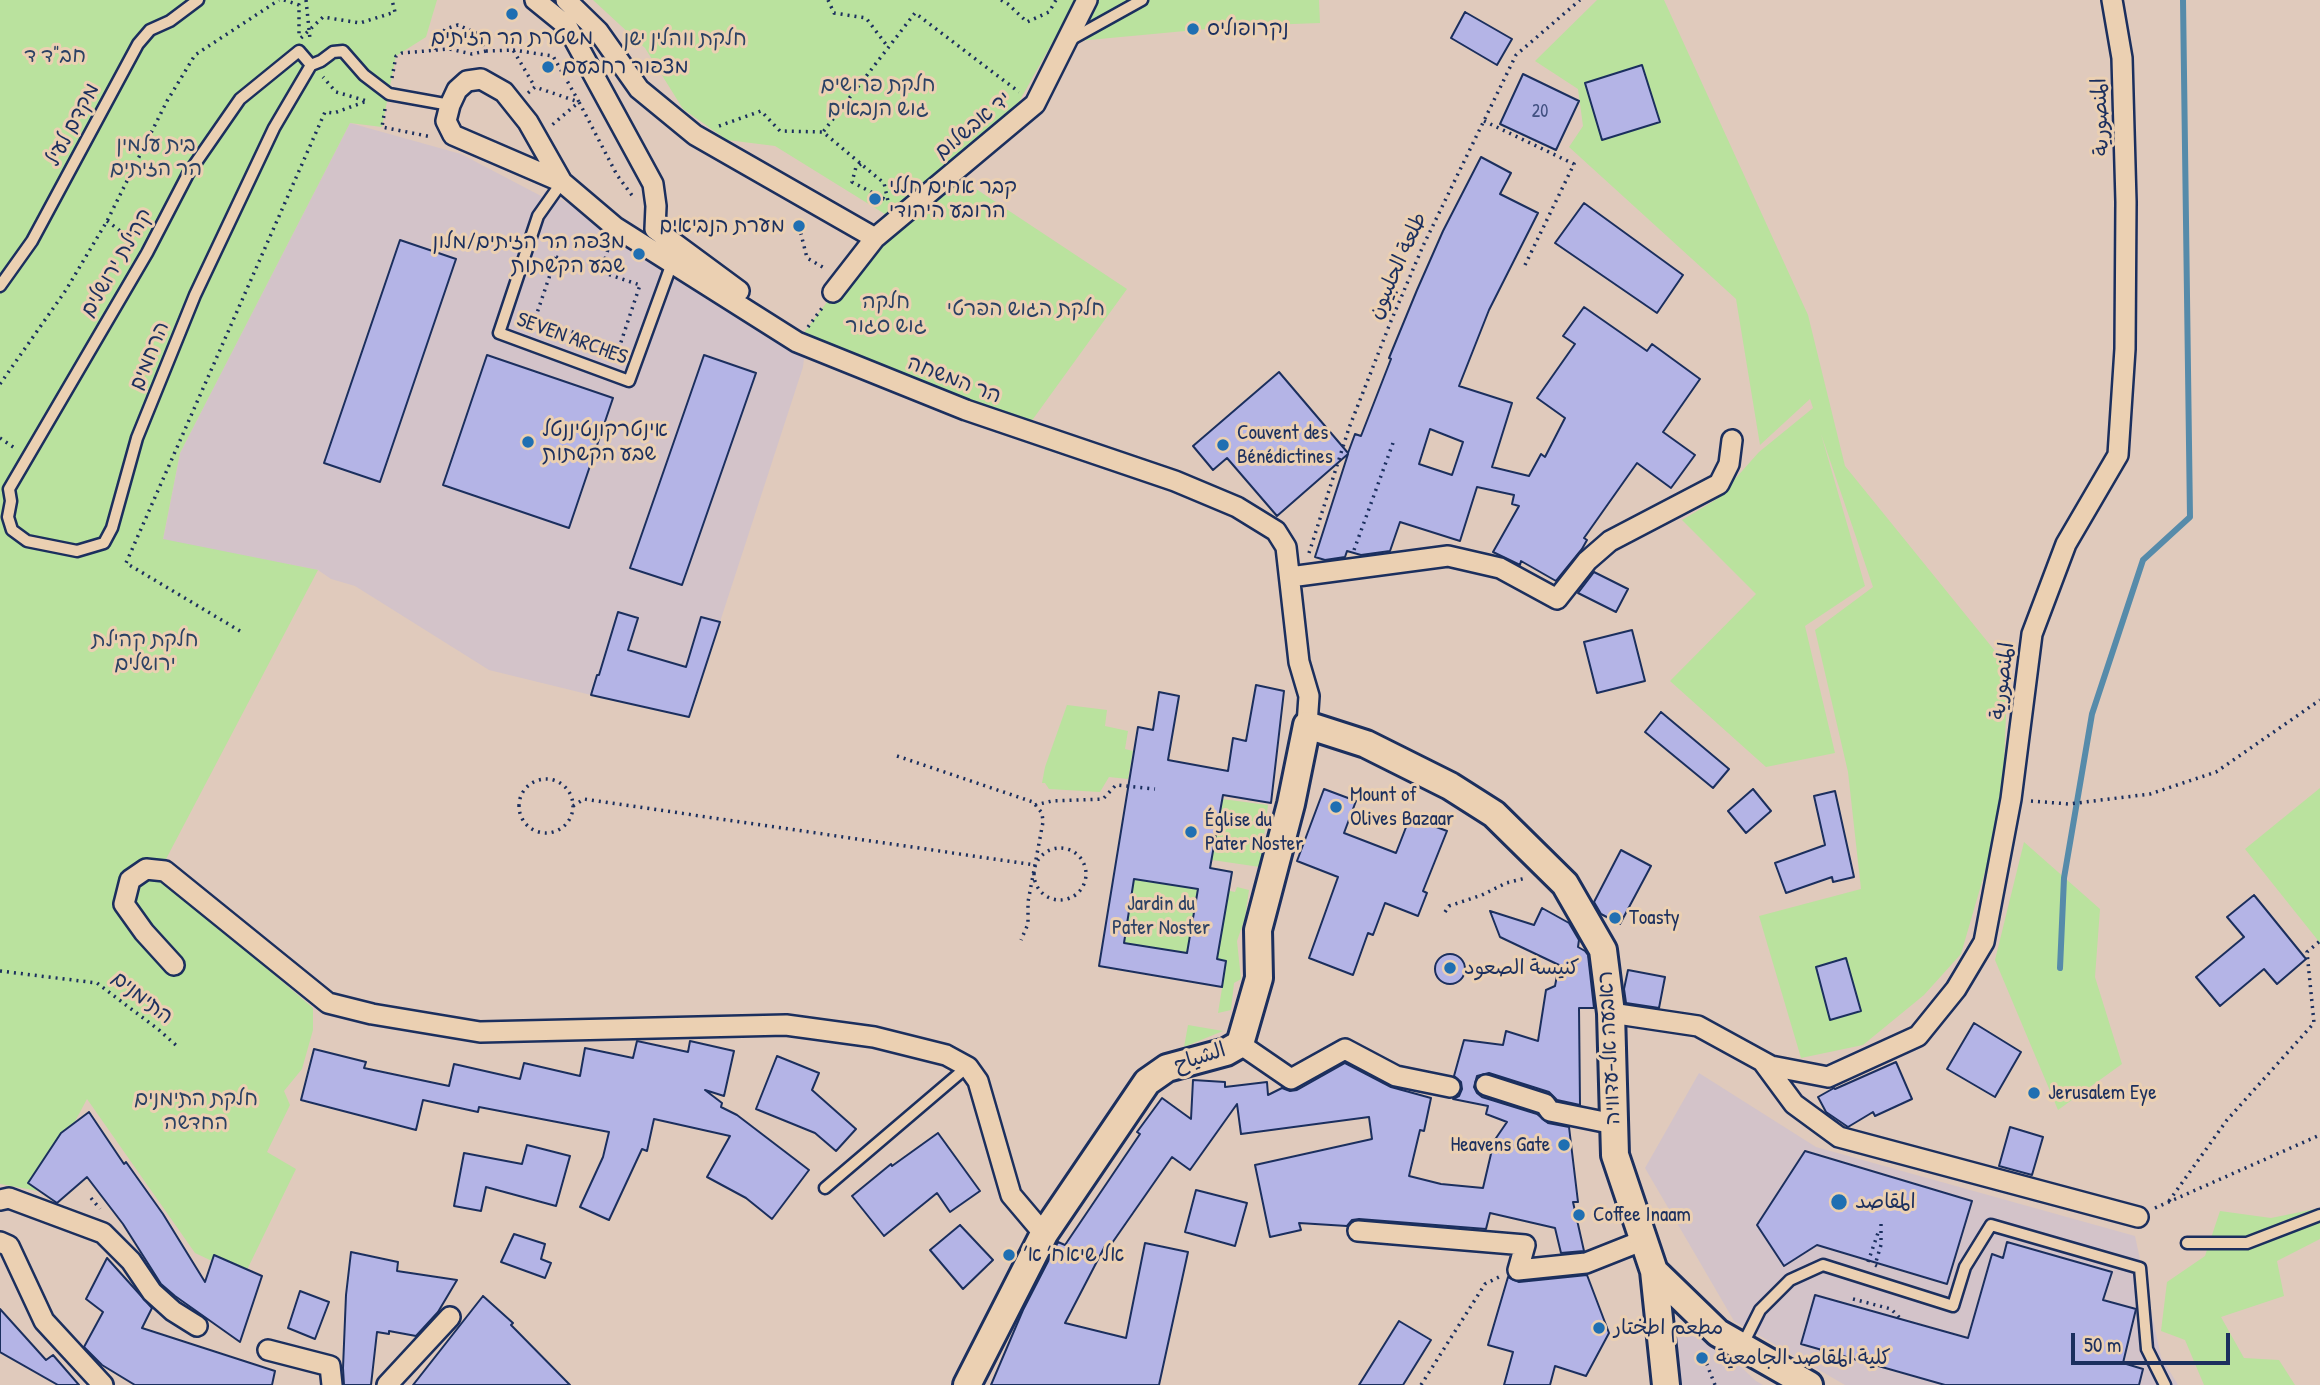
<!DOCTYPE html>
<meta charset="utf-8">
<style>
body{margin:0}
#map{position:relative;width:2320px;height:1385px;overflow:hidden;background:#e0cabc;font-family:"Patrick Hand",sans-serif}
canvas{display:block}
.scale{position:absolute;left:2071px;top:1333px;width:159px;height:32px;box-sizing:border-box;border:4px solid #1b2f5e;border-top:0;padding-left:9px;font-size:21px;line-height:24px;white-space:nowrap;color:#1b2f5e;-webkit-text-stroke:5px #ebd0b2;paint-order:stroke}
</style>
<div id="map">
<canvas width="2320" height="1385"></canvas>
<div class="scale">50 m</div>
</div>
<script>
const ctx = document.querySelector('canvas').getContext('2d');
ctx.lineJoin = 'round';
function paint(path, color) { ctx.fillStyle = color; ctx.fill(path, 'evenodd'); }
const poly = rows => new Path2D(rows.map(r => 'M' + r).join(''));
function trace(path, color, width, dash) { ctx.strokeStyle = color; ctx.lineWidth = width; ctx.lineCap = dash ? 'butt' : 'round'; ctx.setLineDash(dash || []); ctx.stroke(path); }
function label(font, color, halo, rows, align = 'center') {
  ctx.font = font + ' "Patrick Hand","Playpen Sans Arabic","Playpen Sans Hebrew",sans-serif'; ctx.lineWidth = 6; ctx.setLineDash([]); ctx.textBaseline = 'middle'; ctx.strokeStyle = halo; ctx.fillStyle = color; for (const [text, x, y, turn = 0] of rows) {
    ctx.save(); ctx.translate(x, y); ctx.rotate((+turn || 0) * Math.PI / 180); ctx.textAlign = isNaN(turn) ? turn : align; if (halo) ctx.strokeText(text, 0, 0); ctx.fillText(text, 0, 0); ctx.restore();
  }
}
paint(poly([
 [350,123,461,154,543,197,545,191,601,221,805,351,803,367,689,717,591,695,489,670,355,586,331,579,318,570,163,540,180,453],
 [1699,1073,1816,1147,2135,1236,2161,1357,2178,1385,1845,1385,1734,1321,1645,1168],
 [1706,1334,1756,1381,1763,1385,1671,1385,1674,1335]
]), '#d3c3c9');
paint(poly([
 [0,0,437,0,426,37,396,56,382,127,350,123,180,453,163,539,318,570,165,861,164,880,313,1008,313,1030,302,1069,284,1091,290,1105,267,1152,296,1169,244,1276,195,1253,87,1099,38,1191,0,1184],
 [593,0,1076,0,1019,102,888,216,775,146,727,140,683,109,645,48],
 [1093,0,1319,0,1320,23,1239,26,1078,41],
 [1597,0,1664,0,1808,315,1845,466,2008,667,2002,813,1961,954,1924,995,1863,1045,1801,1058,1759,916,1861,889,1848,772,1815,630,1873,587,1821,434,1865,586,1805,626,1835,753,1766,767,1670,681,1756,594,1682,520,1717,499,1759,452,1813,408,1810,399,1760,445,1736,299,1569,147,1583,126,1578,89,1535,61],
 [958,177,1127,289,1028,426,797,342,875,238],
 [1067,705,1107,710,1105,726,1128,731,1125,749,1133,751,1128,779,1109,777,1100,792,1049,789,1045,783,1042,783,1045,767],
 [2320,788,2320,943,2245,849],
 [1222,799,1268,805,1260,867,1212,860],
 [2024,842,2100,909,2095,977,2122,1064,2058,1110,1995,960],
 [1134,879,1198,889,1187,953,1124,943],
 [1237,887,1249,890,1245,918,1237,941,1241,979,1234,983,1231,1010,1218,1013,1223,982,1206,962,1216,888,1235,892],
 [1188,1025,1223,1031,1184,1047],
 [2320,1208,2320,1239,2277,1261,2284,1296,2221,1317,2244,1358,2279,1360,2295,1385,2204,1385,2185,1340,2161,1331,2167,1282,2205,1256,2220,1211,2271,1218]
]), '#bae29e');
trace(poly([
 [2060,968,2064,878,2092,714,2143,560,2190,517,2183,0]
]), '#568baa', 6);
const building = poly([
 [1465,12,1512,39,1497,65,1451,38,1465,12],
 [1642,65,1660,122,1602,140,1585,83,1642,65],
 [1523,74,1579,101,1556,150,1500,124,1523,74],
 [1481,157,1511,173,1500,194,1538,213,1489,310,1459,386,1512,403,1492,467,1529,476,1541,454,1545,457,1565,418,1537,398,1575,344,1563,336,1584,307,1647,351,1652,344,1700,379,1663,432,1695,455,1671,488,1637,463,1584,538,1587,540,1582,549,1556,581,1521,561,1520,565,1493,552,1519,506,1512,504,1514,495,1477,487,1460,541,1400,522,1390,551,1361,555,1347,551,1345,557,1325,560,1315,557,1348,454,1277,516,1227,458,1213,470,1193,446,1279,372,1348,453,1355,434,1361,436,1391,359,1389,358,1417,290,1443,231,1481,157],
 [1430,429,1463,442,1452,475,1419,464,1430,429],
 [1584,203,1683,275,1657,313,1555,243,1584,203],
 [400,240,456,259,380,482,324,463,400,240],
 [487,355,613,398,569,528,443,485,487,355],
 [704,355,756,373,682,585,630,568,704,355],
 [1594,572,1628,589,1616,612,1578,593,1594,572],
 [618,612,638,618,628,650,686,667,701,617,720,622,689,717,591,695,597,675,599,675,618,612],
 [1632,630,1645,681,1597,693,1584,642,1632,630],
 [1256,685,1284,691,1271,803,1223,795,1210,868,1232,872,1217,959,1226,961,1222,987,1099,966,1138,727,1153,730,1159,692,1179,696,1168,760,1228,771,1233,738,1246,741,1256,685],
 [1134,879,1198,889,1187,953,1124,943,1134,879],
 [1661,712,1729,769,1713,788,1645,732,1661,712],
 [1324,789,1356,801,1344,833,1396,853,1410,817,1447,831,1423,891,1427,893,1418,916,1385,903,1373,935,1368,933,1353,975,1309,958,1338,877,1297,861,1324,789],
 [1753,789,1771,811,1746,833,1728,811,1753,789],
 [1835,791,1854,877,1833,882,1832,877,1786,893,1775,863,1825,845,1814,796,1835,791],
 [1621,850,1651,866,1620,924,1601,914,1594,902,1621,850],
 [2254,895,2306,959,2277,984,2264,969,2220,1006,2196,977,2244,937,2227,917,2254,895],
 [1542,908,1569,923,1579,940,1578,947,1585,951,1588,955,1594,1008,1579,1008,1580,1105,1557,1100,1549,1092,1489,1073,1477,1076,1474,1087,1477,1093,1482,1097,1537,1114,1548,1123,1569,1127,1578,1202,1573,1202,1584,1251,1561,1253,1555,1228,1490,1213,1486,1229,1359,1219,1352,1220,1347,1226,1299,1223,1301,1230,1270,1237,1255,1165,1372,1139,1369,1117,1241,1134,1237,1104,1190,1170,1172,1157,1110,1246,1105,1246,1065,1323,1126,1338,1145,1243,1188,1252,1159,1385,991,1385,1023,1310,1058,1242,1065,1245,1140,1134,1137,1132,1162,1098,1191,1119,1193,1080,1225,1082,1225,1087,1267,1082,1268,1095,1282,1088,1290,1091,1297,1090,1345,1063,1391,1087,1431,1098,1424,1131,1420,1130,1409,1176,1441,1184,1483,1188,1494,1141,1507,1122,1486,1114,1488,1106,1453,1099,1459,1096,1462,1089,1461,1082,1454,1076,1464,1040,1503,1045,1506,1031,1538,1041,1546,990,1555,986,1559,965,1500,937,1490,911,1534,925,1542,908],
 '1435 969a15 15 0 1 1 30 0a15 15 0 1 1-30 0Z',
 [1846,958,1861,1011,1830,1020,1816,967,1846,958],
 [1628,970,1665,977,1659,1008,1626,1003,1624,989,1628,970],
 [1974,1023,2021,1052,1995,1097,1947,1069,1974,1023],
 [637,1041,688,1052,690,1041,734,1051,724,1096,705,1090,722,1103,721,1107,737,1115,809,1170,772,1219,746,1198,707,1177,730,1136,654,1119,647,1151,642,1149,609,1220,580,1207,603,1157,609,1132,479,1107,478,1112,423,1100,416,1130,301,1100,314,1049,366,1062,364,1068,449,1086,454,1064,520,1079,524,1063,580,1076,585,1048,633,1058,637,1041],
 [777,1056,819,1073,812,1090,856,1129,836,1151,815,1133,756,1109,777,1056],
 [1896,1062,1912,1099,1875,1116,1873,1112,1848,1127,1826,1112,1818,1097,1834,1088,1835,1089,1896,1062],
 [89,1112,124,1164,126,1162,163,1214,205,1282,214,1255,262,1276,240,1342,175,1296,161,1284,123,1224,87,1177,57,1203,28,1183,61,1133,89,1112],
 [2010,1127,2043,1137,2032,1175,1999,1166,2010,1127],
 [938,1133,980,1191,950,1212,937,1193,884,1236,852,1196,891,1164,892,1166,938,1133],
 [527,1145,570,1156,556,1206,486,1187,481,1211,454,1206,464,1153,522,1164,527,1145],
 [1805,1151,1972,1201,1947,1284,1817,1245,1784,1266,1757,1225,1805,1151],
 [1196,1190,1247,1203,1235,1246,1185,1232,1196,1190],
 [960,1225,993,1260,963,1289,930,1250,960,1225],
 [514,1234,545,1244,541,1259,551,1263,545,1278,501,1262,514,1234],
 [2007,1242,2112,1272,2103,1300,2136,1309,2123,1363,2143,1369,2139,1385,1945,1385,1801,1344,1815,1295,1968,1338,1992,1254,2003,1258,2007,1242],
 [351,1252,398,1262,397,1271,457,1280,438,1312,416,1336,389,1331,389,1334,377,1332,371,1385,344,1385,343,1368,346,1295,351,1252],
 [107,1258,152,1308,142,1328,275,1371,272,1385,135,1385,102,1365,84,1347,103,1312,86,1299,107,1258],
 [1587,1275,1609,1333,1586,1376,1555,1366,1550,1385,1504,1385,1513,1352,1488,1345,1508,1277,1519,1282,1587,1275],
 [300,1291,329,1302,315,1339,288,1328,300,1291],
 [483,1296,513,1323,511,1325,570,1385,413,1385,483,1296],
 [0,1309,46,1360,53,1355,79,1385,58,1385,0,1352,0,1309],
 [1399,1321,1431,1340,1403,1385,1359,1385,1399,1321]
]);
paint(building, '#b4b4e6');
trace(building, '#1b2f5e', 2);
const lane = poly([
 [1070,40,1142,0],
 [311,65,274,128,195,295,137,438,112,528,104,543,77,551,27,541,12,530,8,517,11,501,9,489,147,253,188,174,240,99,299,51,311,65,321,61,333,52,343,51,364,75,389,94,450,105],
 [562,182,538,216,499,333,629,381,672,263],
 [0,286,32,241,138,44,150,30,170,21,198,0],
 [825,1188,967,1067],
 [2187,1243,2247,1243,2320,1215],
 [1742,1346,1760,1310,1790,1280,1823,1265,1953,1306,1965,1267,1991,1225,2140,1268,2147,1349,2165,1385]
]);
const street = poly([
 [535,0,567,26,653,184,656,206,655,229,739,291],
 [566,0,598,31,639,89,695,135,875,238],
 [562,182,528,122,504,92,481,79,467,81,457,90,450,105,446,121,453,135,562,182,615,227,797,342,966,410,1175,481,1237,507,1276,531,1286,547,1299,662,1309,696,1307,725],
 [833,292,875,238,1035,104,1087,0],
 [1290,577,1448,556,1500,568,1557,599,1587,561,1610,541,1719,484,1729,464,1732,440],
 [174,965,144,932,124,904,130,880,146,869,165,871,328,1003,372,1014,480,1032,786,1025,874,1037,946,1055,968,1067,978,1081,1011,1195,1044,1234],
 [1611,1013,1698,1026,1771,1066,1828,1077,1918,1036,1956,989,1984,942,2011,799,2032,634,2066,544,2118,455,2125,349,2126,202,2122,58,2112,0],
 [1240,1044,1291,1079,1345,1049,1396,1076,1450,1087],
 [1763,1062,1794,1104,1839,1137,2138,1217],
 [1486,1085,1545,1104,1550,1111,1614,1124],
 [0,1200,9,1198,103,1233,131,1261,152,1292,173,1311,197,1326],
 [1358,1231,1525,1245,1518,1270,1586,1263,1644,1240],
 [0,1242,9,1246,44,1321,103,1385],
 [268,1350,330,1366,332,1385],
 [387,1385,450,1317]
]);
const secondary = poly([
 [1654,1271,1666,1385],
 [967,1385,1044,1234,1147,1082,1167,1068,1226,1052,1240,1044,1259,978,1258,930,1291,804,1307,725,1366,744,1450,786,1494,814,1565,884,1603,950,1611,1013,1615,1155,1654,1271,1718,1333,1809,1385]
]);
trace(lane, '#1b2f5e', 15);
trace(street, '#1b2f5e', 24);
trace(secondary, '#1b2f5e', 32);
trace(poly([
 [284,0,299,5,299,38],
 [306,0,310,39],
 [828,0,834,13,866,18,888,47],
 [1001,0,1008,4,1027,22,1049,12,1056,0],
 [301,38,323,17,360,23,395,12,392,0],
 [435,50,445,29,458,25,476,33,486,51,513,50,535,87],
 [513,50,553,56,579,102,552,125],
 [392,78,396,56,402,53,449,49,472,54,486,51],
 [528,93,535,87,579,102,617,175,634,198],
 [385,109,382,127,432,137],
 [1484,121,1574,164,1525,265],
 [719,126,761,111,780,131,823,132],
 [861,164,856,167,852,182,888,201,884,183,861,164,823,132,915,13,1019,92],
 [107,221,135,242],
 [799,226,807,258,826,269],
 [556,257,640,285,619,348,535,319,556,257],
 [601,272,609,246],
 [808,327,822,308],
 [0,384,66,290,107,221,167,101,195,55,279,0],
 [0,438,16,449],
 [1354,550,1393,443],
 [1309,553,1349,428,1391,321,1423,246,1456,178,1516,55,1580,0],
 [240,631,126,563,325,112,334,113,367,101,336,92,323,77],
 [897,756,1033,802,1042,813,1043,822,1028,902,1028,924,1021,940],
 '519 806a27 27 0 1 1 54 0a27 27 0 1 1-54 0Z',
 [2031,801,2069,804,2150,794,2216,772,2320,700],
 [1035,805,1052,801,1103,799,1116,785,1155,789],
 [573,806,584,799,1035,865],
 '1034 874a26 26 0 1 1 52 0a26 26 0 1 1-52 0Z',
 [1445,912,1449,906,1482,895,1506,883,1526,878],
 [0,971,97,983,159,1030,178,1047],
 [91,1198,100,1209],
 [2169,1201,2227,1120,2314,1023,2307,952,2320,941],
 [2155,1208,2320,1135],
 [1868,1262,1879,1230],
 [1877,1266,1875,1265,1881,1245,1881,1224],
 [1853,1299,1891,1309,1901,1319],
 [1704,1357,1715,1385],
 [1421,1385,1485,1284,1499,1277]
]), '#1b2f5e', 3.5, [2, 5]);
trace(lane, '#ebd0b2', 10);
trace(street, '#ebd0b2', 19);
trace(secondary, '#ebd0b2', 26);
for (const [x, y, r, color] of [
 [512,14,7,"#1f6fb2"],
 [1193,29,7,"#1f6fb2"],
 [548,67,7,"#1f6fb2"],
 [875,199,7,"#1f6fb2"],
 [799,226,7,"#1f6fb2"],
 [639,254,7,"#1f6fb2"],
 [528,442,7,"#1f6fb2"],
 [1223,445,7,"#1f6fb2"],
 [1336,807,7,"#1f6fb2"],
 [1191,832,7,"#1f6fb2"],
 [1615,918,7,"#1f6fb2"],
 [1450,968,7,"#1f6fb2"],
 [2034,1093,7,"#1f6fb2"],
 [1564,1145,7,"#1f6fb2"],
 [1839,1202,9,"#1f6fb2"],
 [1579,1215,7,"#1f6fb2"],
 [1009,1255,7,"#1f6fb2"],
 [1599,1328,7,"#1f6fb2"],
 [1702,1358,7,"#1f6fb2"]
]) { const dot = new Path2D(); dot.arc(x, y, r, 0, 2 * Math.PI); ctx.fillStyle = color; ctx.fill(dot); trace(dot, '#ebd0b2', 2.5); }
label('18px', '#415080', null, [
 ["20",1540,112]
]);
label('21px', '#1b2f5e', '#ebd0b2', [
 ["נקרופוליס",1207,29],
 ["משטרת הר הזיתים",512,38,"center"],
 ["מצפור רחבעם",562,67],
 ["קבר אחים חללי",889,187],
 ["הרובע היהודי",889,211],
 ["מערת הנביאים",785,226,"right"],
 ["מצפה הר הזיתים/מלון",625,242,"right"],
 ["שבע הקשתות",625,266,"right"],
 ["אינטרקונטיננטל",542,430],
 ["שבע הקשתות",542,454],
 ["Couvent des",1237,433],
 ["Bénédictines",1237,457],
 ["Mount of",1350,795],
 ["Olives Bazaar",1350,819],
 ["Église du",1205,820],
 ["Pater Noster",1205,844],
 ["Toasty",1629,918],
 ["كنيسة الصعود",1464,968],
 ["Jerusalem Eye",2048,1093],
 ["Heavens Gate",1550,1145,"right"],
 ["المقاصد",1855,1202],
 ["Coffee Inaam",1593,1215],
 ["אל שיאח׳ א׳",1023,1255],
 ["مطعم اطختار",1613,1328],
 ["كلية المقاصد الجامعية",1716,1358]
], 'left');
label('21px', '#2b4164', '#ebd0b2', [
 ["חלקת ווהלין ישן",685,39],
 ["חב\"ד ד",55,56],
 ["חלקת פרושים",878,85],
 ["גוש הנבאים",878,109],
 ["בית עלמין",156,145],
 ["הר הזיתים",156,169],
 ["חלקה",886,302],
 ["גוש סגור",886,326],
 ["חלקת הגוש הפרטי",1026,309],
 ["חלקת קהילת",145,640],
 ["ירושלים",145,664],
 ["Jardin du",1161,904],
 ["Pater Noster",1161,928],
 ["חלקת התימנים",196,1099],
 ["החדשה",196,1123]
]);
label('21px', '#1b2f5e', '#ebd0b2', [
 ["المنصورية",2101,117,-92],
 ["מקדם לעיל",73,125,-62],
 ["יד אבשלום",973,126,-40],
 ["קהילת ירושלים",117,263,-60],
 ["طلعة الحلبيون",1398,266,-66],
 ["SEVEN ARCHES",572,339,20],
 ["הרחמים",150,356,-68],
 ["הר המשחה",954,380,21],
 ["المنصورية",2003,681,-83],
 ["התימנים",142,998,38],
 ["ראבעה אל-עדוויה",1610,1048,-93],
 ["الشياح",1200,1058,-18]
]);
</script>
